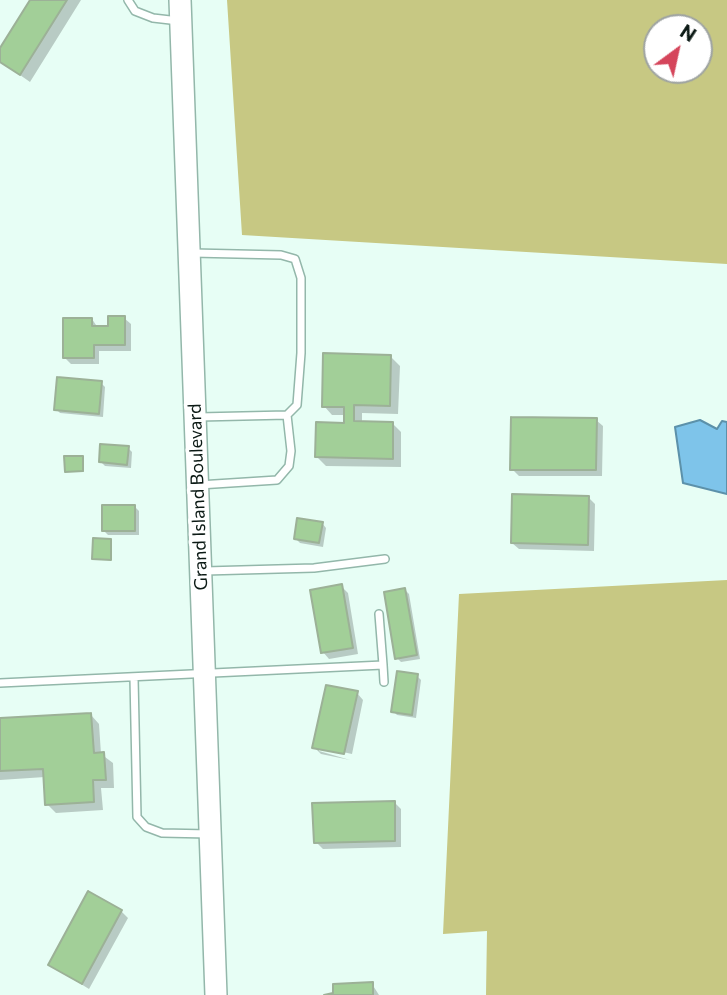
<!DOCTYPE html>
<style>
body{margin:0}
#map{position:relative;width:727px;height:995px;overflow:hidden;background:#e7fef5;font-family:Commissioner,sans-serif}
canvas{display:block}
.north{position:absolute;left:643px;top:14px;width:70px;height:70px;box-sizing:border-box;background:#fff;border:2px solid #9ea3a1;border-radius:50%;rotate:33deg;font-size:19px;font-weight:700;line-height:28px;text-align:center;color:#0c1a15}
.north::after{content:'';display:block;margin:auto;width:24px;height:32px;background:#d5455b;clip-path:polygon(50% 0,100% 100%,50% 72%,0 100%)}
</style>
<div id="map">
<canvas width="727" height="995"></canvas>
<div class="north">N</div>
</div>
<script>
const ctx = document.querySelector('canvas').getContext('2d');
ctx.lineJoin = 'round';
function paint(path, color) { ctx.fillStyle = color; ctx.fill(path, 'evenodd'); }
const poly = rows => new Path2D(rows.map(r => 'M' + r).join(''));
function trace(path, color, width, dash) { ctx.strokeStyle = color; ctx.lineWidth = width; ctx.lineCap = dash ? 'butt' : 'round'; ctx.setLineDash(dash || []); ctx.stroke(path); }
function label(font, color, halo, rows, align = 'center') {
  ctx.font = font + ' Commissioner,sans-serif'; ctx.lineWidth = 7; ctx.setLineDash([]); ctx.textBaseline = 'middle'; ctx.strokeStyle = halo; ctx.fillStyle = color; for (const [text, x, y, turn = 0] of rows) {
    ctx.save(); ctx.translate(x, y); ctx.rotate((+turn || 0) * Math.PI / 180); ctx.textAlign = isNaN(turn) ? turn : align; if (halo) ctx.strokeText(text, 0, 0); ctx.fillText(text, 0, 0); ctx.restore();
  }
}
paint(poly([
 [227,0,727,0,727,264,242,235],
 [699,28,699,70,657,70,657,28],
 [727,580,727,995,486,995,487,931,443,934,459,594]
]), '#c7c883');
const water = poly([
 [700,420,717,429,722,421,727,422,727,494,683,483,675,427,700,420]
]);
paint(water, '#7ec4ea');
trace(water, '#5c91aa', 2);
paint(poly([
 [32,0,81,0,30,82,0,61,0,51],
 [124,318,131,324,131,351,99,351,99,364,71,364,64,357,92,319,98,328,110,328],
 [391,357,400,366,398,414,362,413,362,423,393,424,401,432,401,467,326,466,317,457,346,425,346,415,332,415,324,406],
 [101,383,105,387,103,417,60,413,56,409],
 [596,420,603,426,602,476,519,476,512,469],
 [128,448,132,452,131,468,105,466,101,462],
 [83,457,84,472,66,471],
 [588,497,595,504,594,551,519,549,512,543],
 [135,507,139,511,139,535,108,535,104,531],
 [322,523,326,528,323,547,300,543,296,539],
 [341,586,348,593,358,654,329,659,323,652],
 [405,590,409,594,420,659,401,662,397,658],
 [417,676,421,680,416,718,397,715,393,711],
 [357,693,363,700,352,754,319,747,319,751,350,760,321,754,314,747],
 [91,715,99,724,101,754,113,763,114,788,101,788,103,810,56,813,47,804,45,777,0,780,0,719],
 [394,802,401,809,401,847,323,849,316,842],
 [121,911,128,918,89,989,50,965],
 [372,984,379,995,330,995]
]), '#0003');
const building = poly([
 [30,0,67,0,20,75,0,62,0,48,30,0],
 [108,316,125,316,125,345,94,345,94,358,63,358,63,318,92,318,92,326,108,326,108,316],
 [323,353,391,355,390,406,354,405,354,421,393,422,393,459,315,457,316,422,344,423,344,407,322,407,323,353],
 [57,377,102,381,99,414,54,410,57,377],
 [511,417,597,418,596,470,510,470,511,417],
 [100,444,129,446,127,465,99,462,100,444],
 [64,456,83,456,83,471,65,472,64,456],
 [512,494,589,496,588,545,511,543,512,494],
 [102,505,135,505,135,531,102,531,102,505],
 [297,518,323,522,319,543,294,539,297,518],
 [93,538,111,539,111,560,92,559,93,538],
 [342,584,353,648,321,653,310,590,342,584],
 [405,588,417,655,395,659,384,592,405,588],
 [397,671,418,674,412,715,391,712,397,671],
 [326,685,358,691,344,754,312,748,326,685],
 [91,713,94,753,104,752,106,780,93,780,94,802,45,805,43,769,0,771,0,718,91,713],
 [395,801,395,841,314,843,312,803,395,801],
 [88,891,122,910,82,984,48,965,88,891],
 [373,982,373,995,324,995,333,993,333,984,373,982]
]);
paint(building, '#a2cf98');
trace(building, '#9cb197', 2);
const service = poly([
 [128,0,135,11,153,18,179,21],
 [193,253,281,255,295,259,301,278,301,353,297,405,287,415],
 [199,485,277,480,289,466,291,451,287,415,199,417],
 [205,571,314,568,385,559],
 [383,665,384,682],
 [134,678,137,817,146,827,162,833,209,834],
 [0,683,383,665,379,614]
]);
const secondary = poly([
 [180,0,216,995]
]);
trace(service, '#93b7aa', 10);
trace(secondary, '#93b7aa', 24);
trace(service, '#fff', 7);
trace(secondary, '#fff', 21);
label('18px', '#0c1a15', '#fff', [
 ["Grand Island Boulevard",198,497,-92]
]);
</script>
